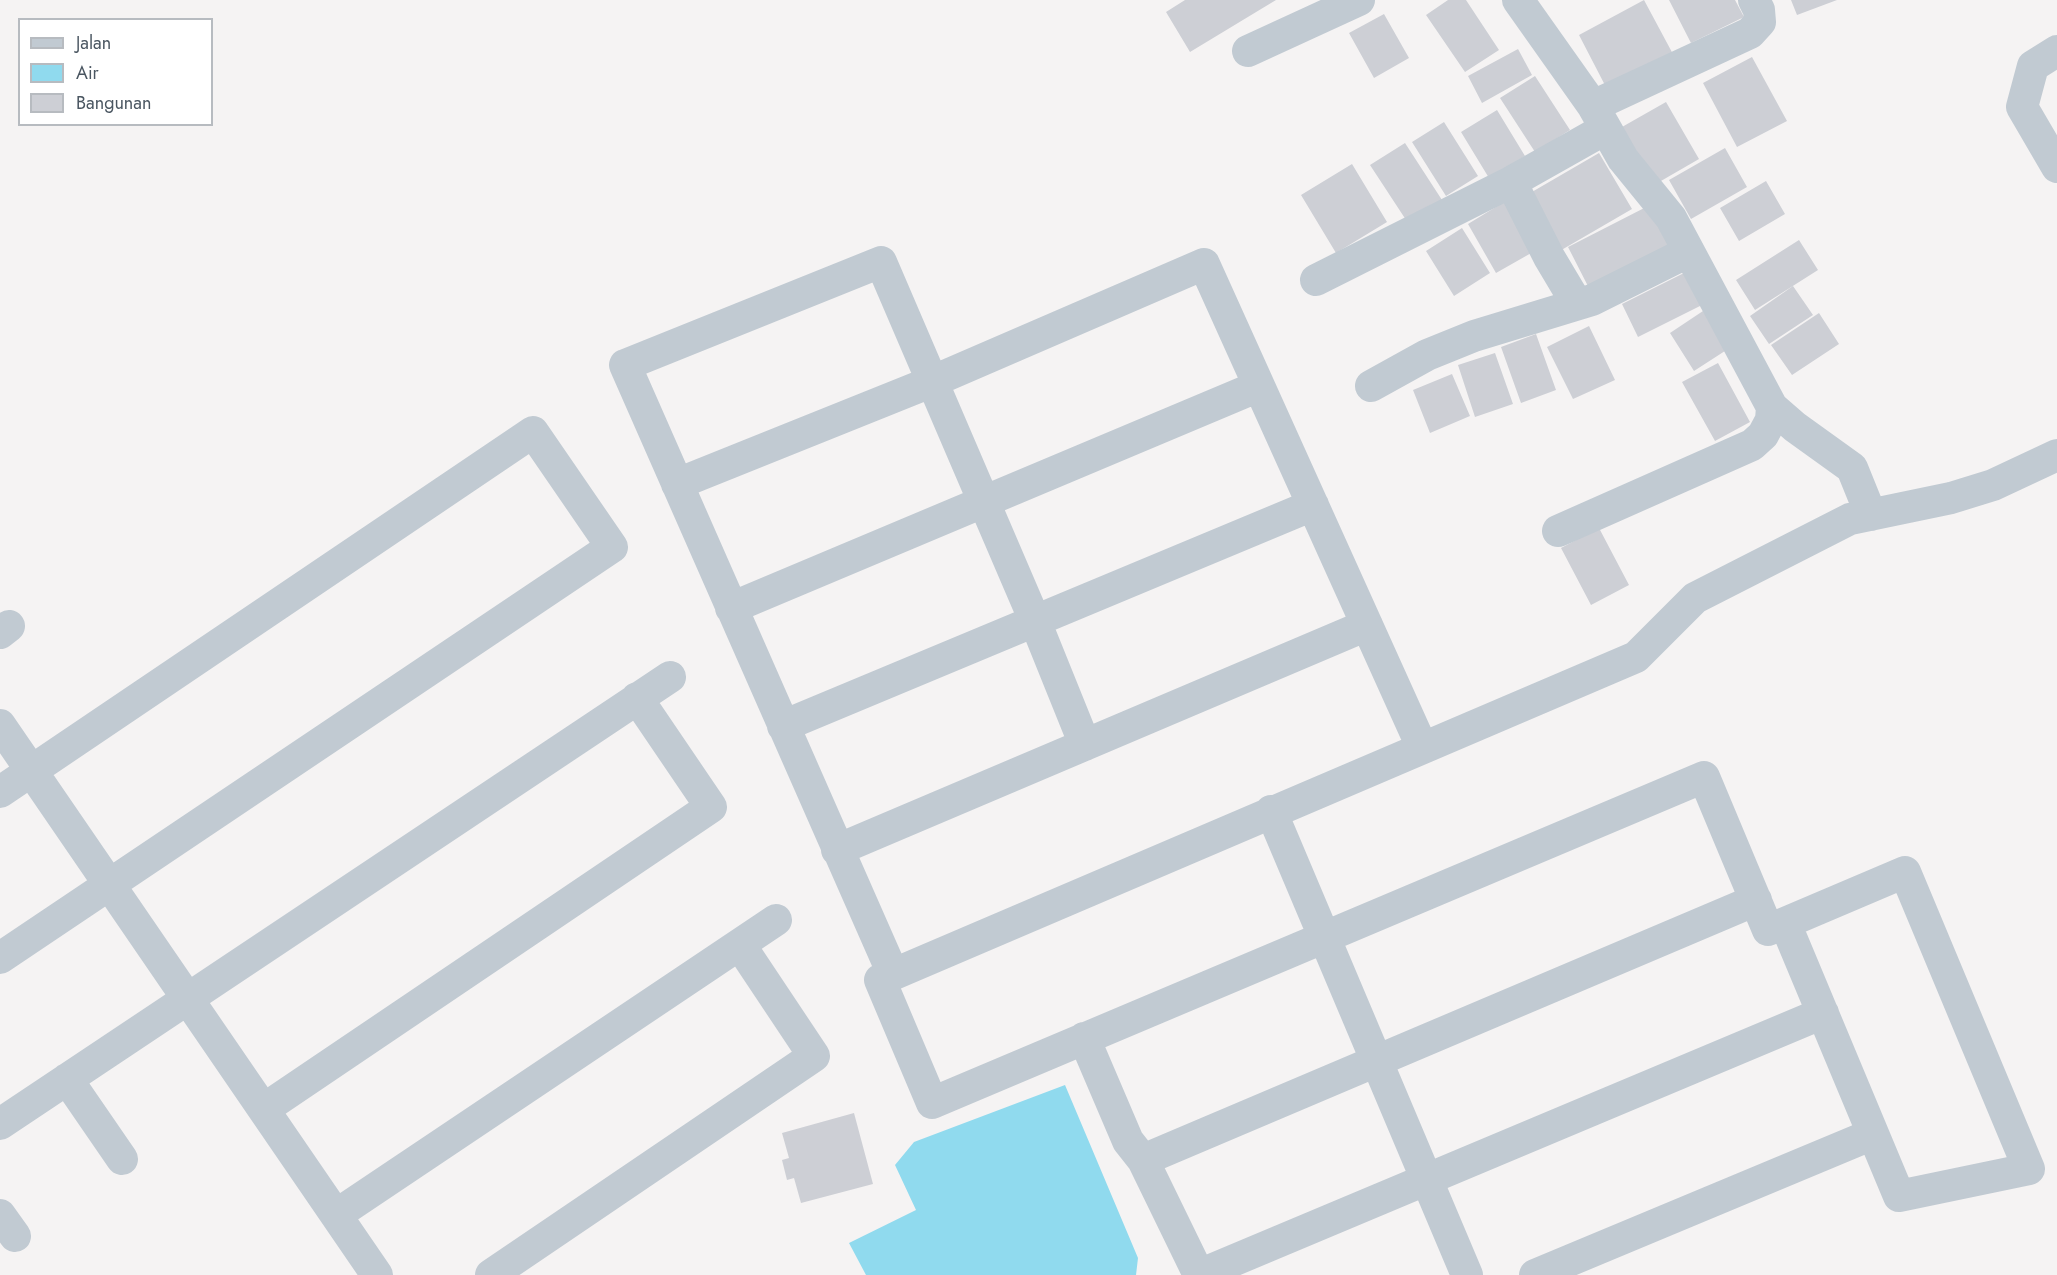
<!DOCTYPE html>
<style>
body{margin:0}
#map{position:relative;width:2057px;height:1275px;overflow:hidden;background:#f5f3f3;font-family:Jost,sans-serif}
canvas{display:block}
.legend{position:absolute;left:18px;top:18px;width:195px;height:108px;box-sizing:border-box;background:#fff;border:2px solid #b7bbc0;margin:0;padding:8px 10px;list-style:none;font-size:18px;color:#4a5661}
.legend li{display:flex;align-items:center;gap:12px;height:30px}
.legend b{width:30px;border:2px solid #b7bbc0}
</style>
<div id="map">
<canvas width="2057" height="1275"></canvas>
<ul class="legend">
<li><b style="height:8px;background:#c1cad2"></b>Jalan</li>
<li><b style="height:16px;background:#90daee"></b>Air</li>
<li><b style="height:16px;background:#cdcfd5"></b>Bangunan</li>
</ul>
</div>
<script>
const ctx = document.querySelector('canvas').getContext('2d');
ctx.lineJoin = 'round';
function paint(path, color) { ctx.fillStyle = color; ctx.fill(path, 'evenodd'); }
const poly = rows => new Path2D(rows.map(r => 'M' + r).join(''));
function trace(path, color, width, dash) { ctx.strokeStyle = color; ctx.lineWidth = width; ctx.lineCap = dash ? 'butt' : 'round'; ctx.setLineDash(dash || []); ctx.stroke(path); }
paint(poly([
 [1065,1085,1138,1258,1136,1275,866,1275,849,1243,916,1210,895,1165,914,1142]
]), '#90daee');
paint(poly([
 [1185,0,1276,0,1190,52,1166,12],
 [1448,0,1466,0,1499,50,1465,72,1426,15],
 [1644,0,1674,56,1608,91,1579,35],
 [1669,0,1735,0,1744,17,1691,43],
 [1791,0,1837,0,1797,15],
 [1384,14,1409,58,1374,78,1349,33],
 [1518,49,1532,75,1482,103,1468,76],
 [1752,57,1787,121,1737,147,1703,83],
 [1535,76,1570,130,1535,152,1500,98],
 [1666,102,1699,159,1654,185,1622,127],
 [1497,110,1525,156,1489,178,1461,132],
 [1444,122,1478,176,1446,196,1412,142],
 [1405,143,1442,200,1408,223,1370,165],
 [1725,148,1747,187,1691,219,1669,180],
 [1599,153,1632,209,1558,252,1525,196],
 [1352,164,1387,222,1336,253,1301,195],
 [1766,181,1785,214,1739,241,1720,208],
 [1504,202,1533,252,1496,273,1468,224],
 [1654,203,1680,252,1593,296,1568,247],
 [1462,228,1490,273,1454,296,1426,251],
 [1799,240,1818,270,1755,310,1736,280],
 [1690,270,1706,303,1638,337,1622,304],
 [1793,286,1813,315,1769,344,1750,316],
 [1703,311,1728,349,1694,371,1670,333],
 [1819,313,1839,344,1792,375,1771,345],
 [1589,326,1615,380,1573,399,1547,347],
 [1536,334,1556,390,1521,403,1501,347],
 [1495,353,1513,404,1475,417,1458,365],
 [1718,363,1750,422,1715,441,1682,382],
 [1452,374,1470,416,1430,433,1413,390],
 [1599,528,1629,585,1591,605,1561,548],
 [854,1113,873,1184,801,1203,794,1178,787,1180,782,1160,789,1158,782,1133]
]), '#cdcfd5');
trace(poly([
 [1518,0,1593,106,1623,159,1671,218,1772,407,1771,420,1763,435,1752,445,1558,531],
 [1248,51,1359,0],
 [2057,51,2033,66,2022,107,2057,167],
 [1593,106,1750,33,1760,22,1759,10,1754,0],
 [1511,182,1549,257,1577,304],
 [1316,280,1511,182,1605,129],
 [1371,386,1427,355,1474,336,1592,300,1688,252],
 [1772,407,1795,427,1852,468,1871,515],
 [677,484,931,382,1204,264,1422,747],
 [731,608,1259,386],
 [0,633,9,626],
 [0,725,377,1275],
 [783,726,1313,505],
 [0,792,533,432,612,547,0,958],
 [1271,811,1467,1275],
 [837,850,1367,625],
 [1785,923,1899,1196,2029,1169,1905,872,1785,923,1768,930,1704,777,932,1103,880,980,1636,657,1695,598,1850,519,1951,498,1993,485,2057,455],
 [893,974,625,365,881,262,1035,621,1085,745],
 [1084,1038,1128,1141,1143,1160,1199,1275],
 [67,1079,122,1159],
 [264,1109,711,807,637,698],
 [0,1124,670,677],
 [1143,1160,1756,900],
 [0,1215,15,1236],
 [336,1215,776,920],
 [491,1275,814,1056,740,945],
 [1199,1275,1823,1013],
 [1535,1275,1873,1134]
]), '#c1cad2', 32);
</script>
